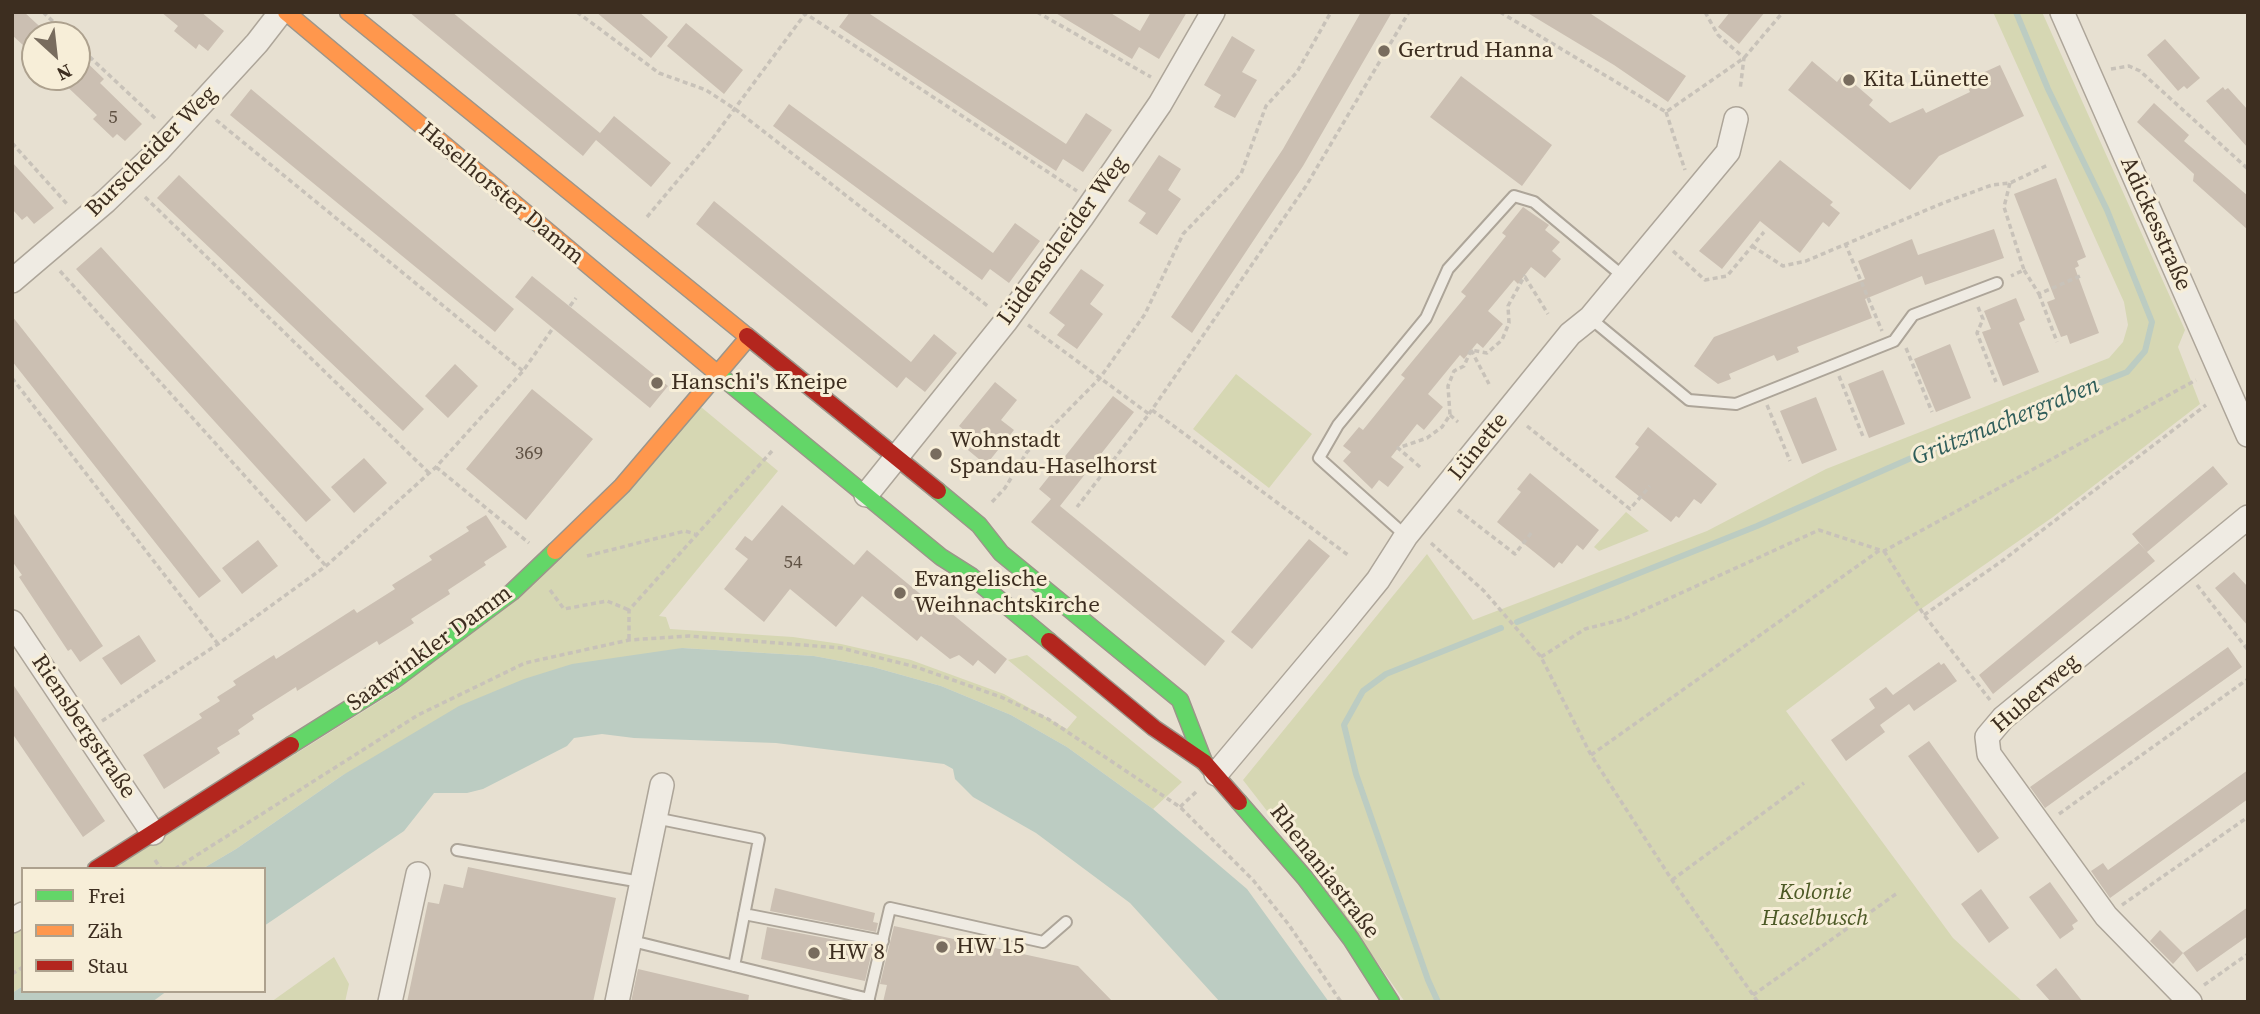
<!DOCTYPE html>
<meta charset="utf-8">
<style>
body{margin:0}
#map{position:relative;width:2260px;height:1014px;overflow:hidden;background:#e7e0d1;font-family:"Source Serif 4",serif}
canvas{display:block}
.frame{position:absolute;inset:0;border:14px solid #3d2e20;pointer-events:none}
.legend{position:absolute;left:21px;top:867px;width:245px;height:126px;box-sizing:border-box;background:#f7eed8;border:2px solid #ada18e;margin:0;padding:9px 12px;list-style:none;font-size:21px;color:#3d2e20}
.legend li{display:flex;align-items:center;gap:14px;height:35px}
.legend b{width:35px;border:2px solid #ada18e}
.north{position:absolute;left:21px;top:21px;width:70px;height:70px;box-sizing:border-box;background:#f7eed8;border:2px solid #ada18e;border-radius:50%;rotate:153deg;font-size:19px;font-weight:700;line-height:28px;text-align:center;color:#3d2e20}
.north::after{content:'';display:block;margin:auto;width:24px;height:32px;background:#786c5e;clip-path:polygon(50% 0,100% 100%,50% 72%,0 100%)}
</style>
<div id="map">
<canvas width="2260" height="1014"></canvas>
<div class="frame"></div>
<ul class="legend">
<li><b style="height:9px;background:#63d668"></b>Frei</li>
<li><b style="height:9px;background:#ff974d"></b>Zäh</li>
<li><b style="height:9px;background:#b3261e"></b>Stau</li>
</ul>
<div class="north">N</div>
</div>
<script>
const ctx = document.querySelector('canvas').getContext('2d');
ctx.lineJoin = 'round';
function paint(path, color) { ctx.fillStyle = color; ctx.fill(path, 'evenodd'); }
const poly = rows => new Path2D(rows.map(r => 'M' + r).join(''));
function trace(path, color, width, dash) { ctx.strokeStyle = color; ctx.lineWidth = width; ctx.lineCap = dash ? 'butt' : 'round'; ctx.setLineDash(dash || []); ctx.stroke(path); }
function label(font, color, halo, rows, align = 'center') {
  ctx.font = font + ' "Source Serif 4",serif'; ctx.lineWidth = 6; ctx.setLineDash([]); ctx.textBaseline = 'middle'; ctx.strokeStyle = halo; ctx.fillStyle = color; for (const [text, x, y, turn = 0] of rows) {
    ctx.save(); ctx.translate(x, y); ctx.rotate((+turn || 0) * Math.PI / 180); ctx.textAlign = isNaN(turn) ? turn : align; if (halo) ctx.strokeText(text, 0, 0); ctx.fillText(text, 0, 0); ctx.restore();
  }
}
paint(poly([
 [1993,12,2042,12,2185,330,2178,347,2200,404,2053,517,1921,609,1786,711,1953,938,2023,1002,1405,1002,1309,865,1243,780,1427,554,1473,620,1707,531,1826,469,2109,358,2123,342,2128,325,2124,302],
 [1236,374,1312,434,1269,488,1193,429],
 [701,407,778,471,659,616,666,617,670,629,793,637,841,644,911,660,1004,694,1067,729,1077,717,1008,660,1027,655,1182,782,1153,809,1067,747,1011,715,941,686,873,667,814,656,682,648,343,775,236,849,202,869,112,869,399,689],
 [1626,512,1649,531,1599,551,1594,547],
 [23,924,23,986,12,993,12,931],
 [334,957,349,984,345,1002,271,1002]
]), '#d6d7b3');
paint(poly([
 [682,648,814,656,873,667,941,686,1011,715,1067,747,1153,809,1247,889,1329,1002,1220,1002,1130,903,1036,833,973,797,955,779,953,769,944,764,776,743,634,738,602,734,574,738,567,746,483,789,467,793,434,793,404,831,264,926,264,869,202,869,236,849,343,775,459,706,524,679,572,664],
 [23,986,23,991,167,991,152,1002,12,1002,12,993]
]), '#bcccc2');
trace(poly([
 [1517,622,1757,526,1909,459,2127,372,2145,351,2152,322,2107,210,2048,89,2016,12],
 [1438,1002,1428,980,1356,774,1344,725,1363,691,1386,674,1501,628]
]), '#bcccc2', 6);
paint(poly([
 [12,12,24,12,49,35,35,35,35,56,12,35],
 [161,12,201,12,224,31,208,51,199,44,196,49,174,31,178,26],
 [409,12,452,12,600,133,614,116,671,163,651,187,596,140,583,156],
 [596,12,639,12,668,37,651,58],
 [850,12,867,12,1066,144,1086,113,1112,130,1083,172,1063,159,1056,171,839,27],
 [1054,12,1109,12,1140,31,1151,12,1187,12,1159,59,1139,47,1132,59],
 [1361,12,1392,12,1303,166,1192,333,1171,317,1283,149],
 [1526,12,1588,12,1686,76,1668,102,1614,65],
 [1730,12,1765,12,1739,44,1718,27],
 [686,23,743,70,724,94,667,46],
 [1232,36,1255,50,1242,72,1257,80,1235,118,1214,107,1221,95,1204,85],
 [2165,39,2200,78,2187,89,2184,86,2178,91,2147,55],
 [77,53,104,79,100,83,142,124,125,141,117,134,113,138,93,119,97,115,57,77,77,77],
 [1812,61,1837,82,1843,74,1873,100,1869,105,1890,123,1923,108,1926,113,1970,92,1965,81,2000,65,2024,116,1939,156,1910,190,1788,90],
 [1461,76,1552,145,1522,186,1430,117],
 [2223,87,2225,90,2228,88,2248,110,2248,148,2206,101],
 [251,89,514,309,495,332,230,115],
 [2154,103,2189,135,2184,141,2248,196,2248,230,2193,181,2194,174,2137,122],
 [789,104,993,253,1015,223,1040,241,1009,283,990,269,982,280,773,126],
 [1159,155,1181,169,1168,190,1181,199,1157,235,1139,223,1146,213,1128,201],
 [1780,160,1833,202,1830,205,1840,213,1829,227,1823,222,1800,253,1760,221,1722,269,1699,251],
 [12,162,54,208,34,224,27,216,22,220,12,209],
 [179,175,424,409,403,431,157,198],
 [2056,178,2086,257,2077,261,2079,266,2075,268,2099,333,2070,344,2067,335,2061,337,2047,302,2055,299,2014,194],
 [714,201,911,362,934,334,957,353,925,392,906,377,897,388,696,224],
 [1523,207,1549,225,1545,230,1560,242,1552,251,1561,259,1545,278,1531,267,1518,284,1514,280,1488,311,1503,324,1483,348,1477,343,1464,359,1460,355,1428,394,1443,407,1424,430,1417,424,1391,457,1404,467,1388,487,1379,480,1372,489,1343,461,1351,452,1343,446,1359,427,1363,430,1405,378,1401,375,1466,296,1461,292,1506,236,1502,233],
 [1994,229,2004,258,1925,285,1922,276,1865,299,1872,318,1797,347,1799,352,1777,361,1774,355,1729,374,1731,379,1718,384,1694,366,1714,337,1865,279,1858,261,1912,239,1918,255],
 [101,247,331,500,306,522,76,269],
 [1081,269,1104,285,1090,304,1103,314,1077,349,1057,335,1065,325,1049,313],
 [532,276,668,386,650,408,515,297],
 [2016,298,2025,320,2019,323,2039,372,2003,386,1982,332,1991,329,1984,311],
 [12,316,221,581,199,598,12,361],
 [1950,344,1971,398,1936,412,1914,359],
 [455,364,478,386,448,418,425,396],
 [1883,370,1905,424,1869,438,1848,384],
 [995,382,1017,400,1001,420,1014,430,986,465,968,450,976,440,959,426],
 [532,389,593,439,526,520,466,469],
 [1113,396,1134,412,1060,506,1225,641,1205,666,1031,522,1051,499,1039,489],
 [1816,397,1837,450,1802,464,1780,411],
 [1648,427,1717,484,1701,504,1694,499,1679,518,1676,516,1671,522,1615,477,1639,447,1635,444],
 [364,458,387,483,354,513,331,487],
 [2213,466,2228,484,2147,552,2132,534],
 [1530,473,1599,530,1583,550,1577,545,1562,564,1559,562,1554,568,1497,522,1521,492,1517,489],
 [782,505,854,565,867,550,930,602,934,599,1007,659,995,674,978,660,973,666,959,655,950,659,921,636,917,641,862,596,836,627,790,589,764,622,724,589,748,559,735,549,745,536,752,541],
 [12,511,103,646,80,662,71,649,68,651,19,577,22,575,12,561],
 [486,515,507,547,484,562,486,565,448,590,450,594,411,619,414,623,379,645,377,641,297,691,296,687,252,715,254,719,238,730,240,734,217,748,220,753,164,789,143,755,202,718,199,714,220,701,217,697,236,685,233,681,274,655,276,659,354,609,357,613,395,589,392,585,432,560,429,556,469,531,466,527],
 [1309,539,1330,556,1252,649,1231,632],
 [258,540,278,566,242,594,222,568],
 [2139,543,2155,561,1993,694,1979,675],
 [2234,572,2248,587,2248,626,2215,588],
 [139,635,156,661,121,685,102,658],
 [2228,647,2242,667,2045,808,2030,787],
 [1939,662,1941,665,1944,663,1957,681,1914,711,1909,704,1880,725,1885,732,1846,761,1831,740,1875,708,1869,699,1886,687,1893,695],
 [12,683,105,821,83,837,12,733],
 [1929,741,1999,838,1978,853,1908,756],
 [2248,770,2248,799,2110,898,2091,871,2103,863,2108,870],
 [468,867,616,898,593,1002,407,1002,428,902,439,904,444,884,463,888],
 [2050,882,2078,921,2072,925,2074,929,2060,939,2029,897],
 [775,888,875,913,873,922,878,923,876,932,770,911],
 [1981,889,2009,928,1989,943,1961,904],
 [2248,907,2248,936,2197,972,2183,953],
 [894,926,1078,966,1113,1002,883,1002,887,985,880,984],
 [767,927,873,947,865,981,761,959],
 [2160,930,2183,953,2173,964,2150,941],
 [2056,968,2083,1002,2051,1002,2036,985],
 [638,969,749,995,748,1002,631,1002]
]), '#cbbfb2');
const lane = poly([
 [1590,318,1689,400,1736,404,1894,341,1913,315,1997,283],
 [1406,536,1319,458,1338,425,1426,318,1448,269,1514,196,1534,202,1624,277],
 [655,818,759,839,734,966],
 [457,850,641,882],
 [744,914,883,941],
 [628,940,869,999],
 [868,1002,890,908,1043,942,1066,922]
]);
const street = poly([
 [2062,12,2248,435],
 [12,281,106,201,158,151,257,43,281,12],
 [866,495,1006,321,1082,217,1160,104,1213,12],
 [12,622,153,833],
 [1216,774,1343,623,1378,580,1406,536,1570,334,1590,318,1728,152,1736,119],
 [12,921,23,914],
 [390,1002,418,874],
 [617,1002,662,785],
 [2190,1002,2106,916,1989,754,1987,737,2003,718,2248,517]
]);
const fast = poly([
 [712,369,941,557,971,576,1049,641],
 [938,491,979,525,1001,553,1180,700,1204,762],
 [291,745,393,681,512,592,555,551],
 [1239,802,1305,878,1351,939,1391,1002]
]);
const slow = poly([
 [286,12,712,369],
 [348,12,747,336],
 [555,551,622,486,748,338]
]);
const jam = poly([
 [747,336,938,491],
 [1049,641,1154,728,1204,762,1239,802],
 [96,869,291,745]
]);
trace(lane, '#ada599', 14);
trace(street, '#ada599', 26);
trace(fast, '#9c958a', 19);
trace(slow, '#9c958a', 19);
trace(jam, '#9c958a', 19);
trace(poly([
 [43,12,67,35],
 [577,12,659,73,706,90,735,109,989,307],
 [803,12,1077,191],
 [1037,12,1151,77],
 [1500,12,1666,112,1744,58,1783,12],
 [1705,12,1718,35,1744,58,1740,90],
 [77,45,157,120],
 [2111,69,2129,66,2140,71,2248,169],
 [1666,112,1685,170],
 [216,120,523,371],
 [12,143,67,204],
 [2010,183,2004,207,2024,270,2011,276],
 [145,197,428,472],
 [647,217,710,142,805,14],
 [1845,243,1882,331],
 [1752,246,1783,266,1806,261,1943,203,1992,185,2010,183,2048,165],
 [1673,251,1705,280,1727,276,1764,232],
 [2024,270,2039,294,2080,276],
 [60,271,326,566],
 [1525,277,1548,314],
 [2039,294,2057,342],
 [570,306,576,298],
 [1978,307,1983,319,1977,333,1996,382],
 [1028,325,1149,414,1077,507],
 [1906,348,1932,412],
 [1471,350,1489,384],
 [1839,376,1864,439],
 [12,378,218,644],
 [1767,405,1790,461],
 [1152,410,1348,555],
 [1149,414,1306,186,1409,12],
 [1450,415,1458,422],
 [1527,426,1630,509,1650,486],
 [436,467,529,543],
 [1420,467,1398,448,1427,438,1442,427,1450,415,1448,386,1454,371,1464,366,1471,350,1487,353,1502,340,1509,323,1508,306,1525,275],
 [992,502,1005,488,1027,452,1100,378,1145,314,1183,234,1241,174,1266,106,1297,72,1331,12],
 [1458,510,1515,554,1532,532],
 [1431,543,1484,591,1541,657,1591,755,1672,880,1758,1002],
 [1884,551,1924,615,1990,700],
 [587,556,685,531,695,534],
 [2197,585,2248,650],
 [550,590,564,609,607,601,629,610],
 [1924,615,2002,561,2206,405],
 [629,639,629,610,772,451],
 [1541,657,1585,629,1624,619,1819,530,1880,550],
 [102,721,218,644,326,566,436,467,523,371,553,328],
 [1591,755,1880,550,1884,551,2196,380],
 [1180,807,1196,792],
 [2059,814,2248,679],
 [155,860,161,869],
 [175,869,418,715,525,663,629,640,689,636,841,648,916,667,1001,697,1048,719,1180,807,1253,880,1289,925,1341,1002],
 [1672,880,1804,783],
 [2122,905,2248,817],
 [12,974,23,967],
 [2204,985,2248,954],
 [1753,995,1896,894]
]), '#c8c2b9', 3.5, [5, 3.5]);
trace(lane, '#efebe3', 10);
trace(street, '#efebe3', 23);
trace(fast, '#63d668', 16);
trace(slow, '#ff974d', 16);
trace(jam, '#b3261e', 16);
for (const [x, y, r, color] of [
 [1384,51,7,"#786c5e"],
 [1849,80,7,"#786c5e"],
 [657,383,7,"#786c5e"],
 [936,454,7,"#786c5e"],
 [900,593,7,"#786c5e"],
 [942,947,7,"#786c5e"],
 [814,953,7,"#786c5e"]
]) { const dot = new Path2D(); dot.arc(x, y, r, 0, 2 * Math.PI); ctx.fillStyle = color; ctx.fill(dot); trace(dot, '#f7eed8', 2.5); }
label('19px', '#605244', null, [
 ["5",113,118],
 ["369",529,454],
 ["54",793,563]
]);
label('23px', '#3d2e20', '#f7eed8', [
 ["Gertrud Hanna",1398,51],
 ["Kita Lünette",1863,80],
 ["Hanschi's Kneipe",671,383],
 ["Wohnstadt",950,441],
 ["Spandau-Haselhorst",950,467],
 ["Evangelische",914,580],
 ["Weihnachtskirche",914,606],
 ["HW 15",956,947],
 ["HW 8",828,953]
], 'left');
label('23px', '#3d2e20', '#f7eed8', [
 ["Burscheider Weg",152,152,-45],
 ["Haselhorster Damm",501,194,40],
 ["Adickesstraße",2155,224,66],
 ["Lüdenscheider Weg",1063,241,-54],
 ["Lünette",1479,447,-51],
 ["Saatwinkler Damm",430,649,-36],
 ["Huberweg",2036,694,-41],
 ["Riensbergstraße",83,727,56],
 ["Rhenaniastraße",1324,872,52]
]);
label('italic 23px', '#4d5a26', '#f7eed8', [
 ["Kolonie",1815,893],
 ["Haselbusch",1815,919]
]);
label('italic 24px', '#2f5d5a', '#f7eed8', [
 ["Grützmachergraben",2006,422,-22]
]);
</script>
